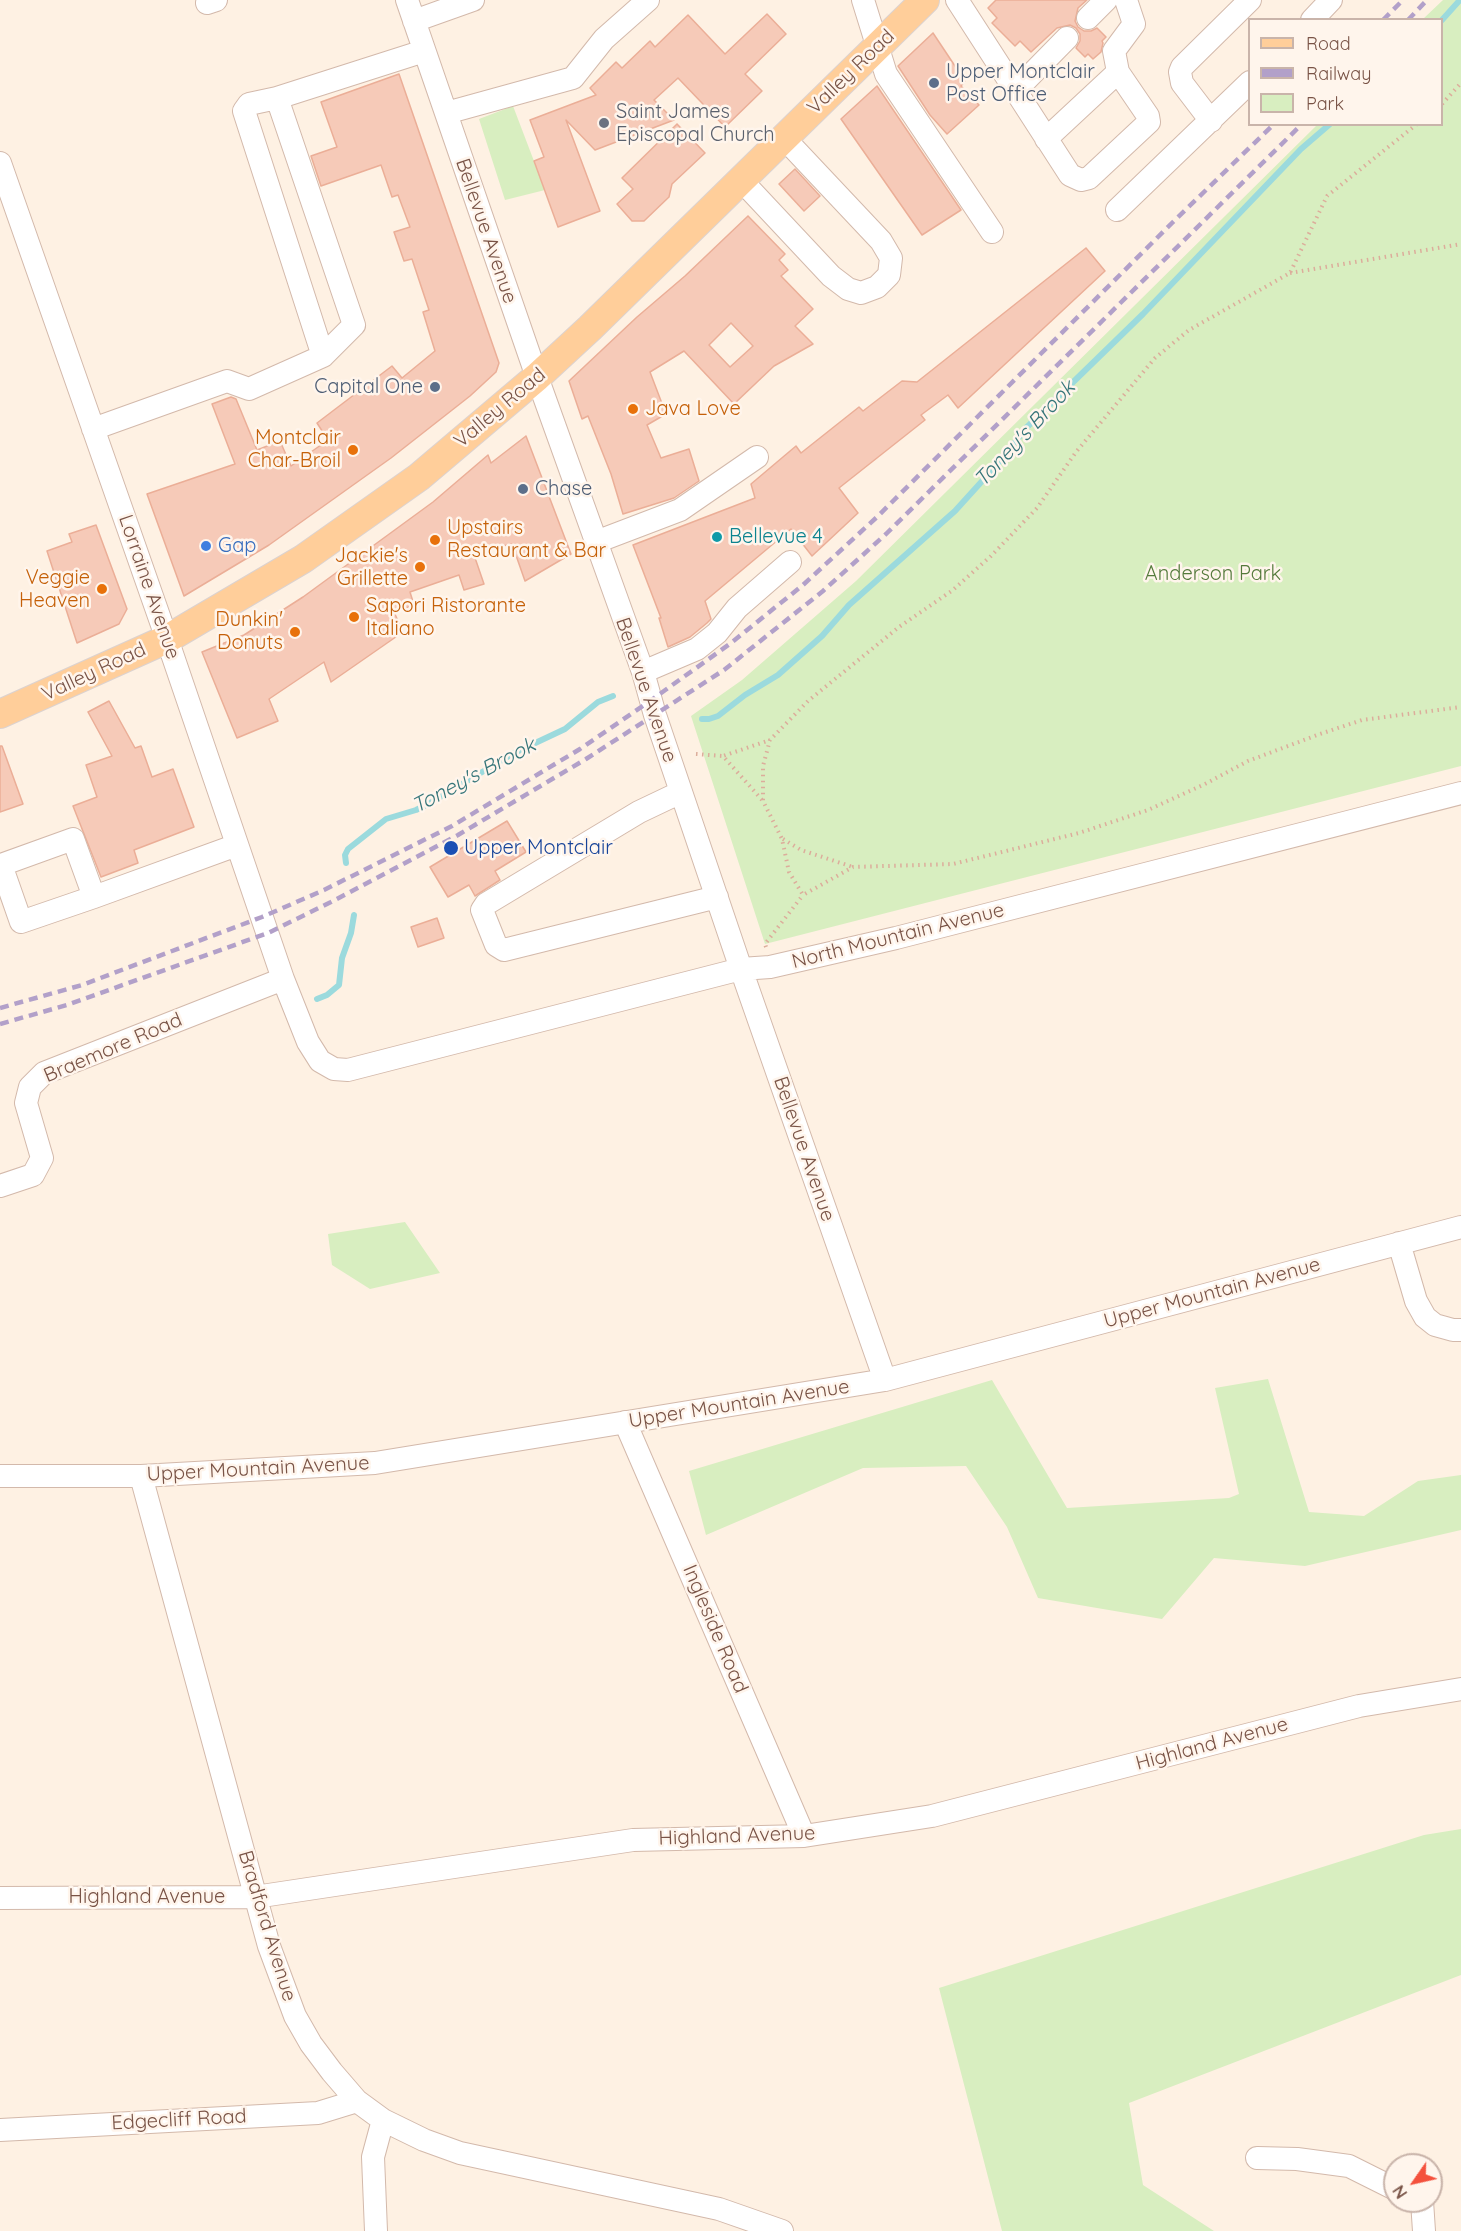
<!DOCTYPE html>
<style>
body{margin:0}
#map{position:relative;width:1461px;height:2231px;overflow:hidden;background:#fef1e3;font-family:Quicksand,sans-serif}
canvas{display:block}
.legend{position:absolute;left:1248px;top:18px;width:195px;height:108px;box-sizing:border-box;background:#fff5ec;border:2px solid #c9b4aa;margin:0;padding:8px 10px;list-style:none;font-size:18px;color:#795346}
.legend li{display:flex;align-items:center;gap:12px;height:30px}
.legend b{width:30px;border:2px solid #c9b4aa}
.north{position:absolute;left:1383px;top:2153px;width:60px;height:60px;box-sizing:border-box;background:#fff5ec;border:2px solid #c9b4aa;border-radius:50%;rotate:236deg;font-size:16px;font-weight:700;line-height:24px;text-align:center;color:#795346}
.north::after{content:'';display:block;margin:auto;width:21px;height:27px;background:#f4513d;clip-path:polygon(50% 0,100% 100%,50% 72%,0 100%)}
</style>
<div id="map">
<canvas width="1461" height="2231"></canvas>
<ul class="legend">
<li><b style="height:8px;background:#ffce9a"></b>Road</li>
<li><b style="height:8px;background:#b2a0c9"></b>Railway</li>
<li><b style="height:16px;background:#d8eec0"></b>Park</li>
</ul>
<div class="north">N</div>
</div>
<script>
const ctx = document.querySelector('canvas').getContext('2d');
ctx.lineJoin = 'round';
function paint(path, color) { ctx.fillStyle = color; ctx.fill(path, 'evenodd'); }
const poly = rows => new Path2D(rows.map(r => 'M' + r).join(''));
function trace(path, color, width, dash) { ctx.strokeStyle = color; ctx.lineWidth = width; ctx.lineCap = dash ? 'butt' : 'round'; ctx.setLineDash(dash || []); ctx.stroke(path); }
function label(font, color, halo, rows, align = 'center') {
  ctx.font = font + ' Quicksand,sans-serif'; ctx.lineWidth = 5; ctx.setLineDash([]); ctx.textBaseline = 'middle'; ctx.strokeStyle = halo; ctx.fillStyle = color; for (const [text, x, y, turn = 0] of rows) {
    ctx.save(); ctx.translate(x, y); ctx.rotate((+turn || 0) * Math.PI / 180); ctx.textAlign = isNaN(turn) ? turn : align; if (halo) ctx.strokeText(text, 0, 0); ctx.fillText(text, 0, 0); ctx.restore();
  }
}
paint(poly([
 [1443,0,1461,0,1461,766,765,944,691,716,742,680,856,581,1317,125,1442,124,1442,20,1423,19],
 [513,106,545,190,505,200,479,119],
 [405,1222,440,1273,370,1289,332,1265,328,1234],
 [1268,1379,1309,1512,1364,1516,1418,1481,1461,1475,1461,1530,1305,1566,1214,1558,1162,1619,1038,1598,1007,1527,966,1466,863,1468,706,1535,689,1471,992,1380,1067,1508,1229,1498,1239,1494,1215,1388],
 [1461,1829,1461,1975,1129,2103,1143,2185,1214,2231,1002,2231,939,1988,1424,1835]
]), '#d8eec0');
trace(poly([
 [1442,20,1460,0],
 [702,719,709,719,718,716,745,695,778,675,822,636,849,605,955,511,1003,458,1026,428,1143,314,1301,149,1330,124],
 [346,863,345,855,348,849,386,819,416,810,432,802,514,753,565,729,598,702,613,696],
 [317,999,327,995,339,985,342,958,351,933,354,915]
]), '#9bdadd', 6);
const building = poly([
 [996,0,1087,0,1078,8,1075,21,1078,27,1084,31,1091,31,1097,28,1106,37,1102,41,1103,43,1101,52,1093,59,1088,54,1085,57,1076,48,1080,41,1080,34,1076,28,1070,25,1057,28,1031,52,1020,41,1015,46,992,23,997,18,988,8,996,0],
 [767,14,786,34,745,74,762,91,725,127,678,78,654,100,674,120,595,150,566,120,600,211,558,227,534,161,544,157,530,120,596,95,590,88,616,62,622,68,650,41,655,47,688,15,725,54,767,14],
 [933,33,965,81,961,86,979,105,947,134,930,115,898,66,933,33],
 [399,74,499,363,496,372,470,396,391,458,269,545,184,596,147,494,235,464,212,404,231,397,236,399,257,450,280,441,291,466,328,440,317,423,338,407,392,366,402,378,435,351,423,312,429,310,412,259,404,261,394,232,410,227,398,195,392,197,381,165,321,186,311,156,337,147,321,102,399,74],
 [877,86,961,210,922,235,841,119,877,86],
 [677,124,705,153,672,184,669,197,644,221,632,221,617,204,633,189,622,178,677,124],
 [795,169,820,196,804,211,779,184,795,169],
 [748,216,785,254,779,260,788,270,781,276,813,309,795,326,813,344,774,366,734,404,684,351,650,372,666,414,647,425,661,458,689,449,699,481,674,498,623,514,611,474,588,416,582,419,569,381,637,317,685,276,748,216],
 [731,323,753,346,730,367,709,345,731,323],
 [1086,248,1105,271,958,408,948,395,921,415,925,420,839,488,858,513,812,556,791,529,705,601,711,619,707,623,690,637,668,647,659,618,661,618,633,545,755,498,751,484,796,446,801,453,859,407,863,411,902,381,917,382,1086,248],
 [526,436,571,554,525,581,512,544,473,552,484,584,464,590,459,575,410,592,414,605,394,612,403,632,331,682,324,662,269,699,278,721,237,738,202,652,244,635,303,597,433,502,488,455,491,463,526,436],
 [96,525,127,609,119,624,77,643,47,551,72,542,69,534,96,525],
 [109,701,135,748,141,746,152,777,173,769,194,827,134,850,138,863,101,877,73,806,97,797,86,765,112,756,88,712,109,701],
 [0,746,2,746,23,804,0,812,0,746],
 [507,821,526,852,495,871,500,880,475,896,469,885,448,897,430,867,507,821],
 [437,918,444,938,418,947,411,927,437,918]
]);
paint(building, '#f6cab8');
trace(building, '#ebae97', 1.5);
const minor = poly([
 [407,0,537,377,643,672,655,715,741,969,885,1380],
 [863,0,886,74,992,232],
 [957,0,1070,175,1081,180,1089,178,1149,122,1148,116,1118,72,1114,51,1134,24,1126,0],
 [207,3,216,0],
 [1088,18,1106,0],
 [1312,20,1331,0],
 [414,21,473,0],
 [1015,91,1067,38],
 [277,98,249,104,244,111,323,356],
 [446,113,573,78,604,39,648,0],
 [1211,121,1182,83,1180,72,1182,67,1250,0],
 [1046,139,1118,72],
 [0,163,167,639,283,979,308,1042,320,1061,334,1069,348,1070,741,969,770,967,896,938,1461,793],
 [741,180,831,276,848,289,861,293,877,287,889,275,891,258,881,241,784,138],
 [1117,210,1250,82],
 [93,429,227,381,249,389,323,356,354,325,277,98,424,51],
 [596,542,680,510,757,457],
 [643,672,697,649,717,633,737,608,790,562],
 [681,792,639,812,486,904,482,910,496,945,504,950,717,897],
 [94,897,73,839,1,865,21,922,94,897,237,845],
 [0,1186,33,1175,42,1158,26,1103,30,1087,44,1073,283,979],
 [1399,1243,1416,1301,1425,1317,1435,1325,1453,1330,1461,1330],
 [625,1422,804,1836],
 [0,1476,141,1476,375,1463,885,1380,1461,1227],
 [141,1476,269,1946,295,2016,311,2044,332,2072,357,2101,383,2120,424,2140,460,2153,719,2209,782,2231],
 [0,1898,255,1897,633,1840,804,1836,932,1816,1359,1706,1461,1689],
 [0,2130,318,2113,357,2101],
 [1257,2158,1297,2159,1349,2166,1395,2189],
 [1422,2201,1424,2231],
 [376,2231,373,2157,383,2120]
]);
const major = poly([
 [0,714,167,639,303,559,419,477,537,377,590,328,925,0]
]);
trace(minor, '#d3b9ab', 24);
trace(major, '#dcd2cf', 30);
trace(poly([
 [1442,104,1461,83],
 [1417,124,1327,196,1290,273,1189,330,1155,358,1076,452,1037,508,991,556,953,590,899,627,808,701,770,740,763,766,763,801,782,839,789,872,803,895,853,867,953,864,1079,833,1148,810,1205,784,1248,761,1320,734,1362,720,1461,707],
 [1290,273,1461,244],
 [696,754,723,756],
 [762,800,723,756,770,740],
 [783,839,801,850,853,867],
 [766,947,765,944,803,895]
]), '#dcad9b', 4, [1.5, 4.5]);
trace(minor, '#fff', 22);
trace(major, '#ffce9a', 28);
trace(poly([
 [1383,20,1403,0],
 [1408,20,1427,0],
 [0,1008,82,985,262,917,324,890,452,826,580,749,650,701,731,643,803,585,877,517,1172,223,1274,124],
 [0,1024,67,1005,268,933,331,902,458,835,586,759,724,670,823,591,886,534,1302,124]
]), '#b2a0c9', 4.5, [9, 6]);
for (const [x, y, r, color] of [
 [934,83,6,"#5c6f8a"],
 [604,123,6,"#6b7280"],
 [435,387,6,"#5c6f8a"],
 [633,409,6,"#e8710a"],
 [353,450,6,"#e8710a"],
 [523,489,6,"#5c6f8a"],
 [717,537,6,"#0f9aa8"],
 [435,540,6,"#e8710a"],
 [206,546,6,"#3f7fe0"],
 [420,567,6,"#e8710a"],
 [102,589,6,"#e8710a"],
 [354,617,6,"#e8710a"],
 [295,632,6,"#e8710a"],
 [451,848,8,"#1a4fb4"]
]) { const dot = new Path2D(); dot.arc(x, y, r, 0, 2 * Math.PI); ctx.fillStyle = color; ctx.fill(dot); trace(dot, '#fff5ec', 2); }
label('20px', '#795346', '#fff5ec', [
 ["Valley Road",851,72,-44],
 ["Bellevue Avenue",486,231,71],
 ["Valley Road",500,408,-40],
 ["Lorraine Avenue",149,587,71],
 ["Valley Road",94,672,-25],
 ["Bellevue Avenue",646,690,71],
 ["North Mountain Avenue",898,936,-14],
 ["Braemore Road",113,1048,-23],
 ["Bellevue Avenue",804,1149,71],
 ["Upper Mountain Avenue",1212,1293,-15],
 ["Upper Mountain Avenue",739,1404,-9],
 ["Upper Mountain Avenue",258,1469,-3],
 ["Ingleside Road",715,1629,67],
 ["Highland Avenue",1212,1744,-15],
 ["Highland Avenue",737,1836,-2],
 ["Highland Avenue",147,1897],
 ["Bradford Avenue",267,1926,73],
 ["Edgecliff Road",179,2120,-3]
]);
label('20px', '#4e5e75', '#fff5ec', [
 ["Upper Montclair",946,72],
 ["Post Office",946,95],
 ["Capital One",423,387,"right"],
 ["Chase",535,489]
], 'left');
label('20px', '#5b616d', '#fff5ec', [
 ["Saint James",616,112],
 ["Episcopal Church",616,135]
], 'left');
label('20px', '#c56008', '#fff5ec', [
 ["Java Love",645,409,"left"],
 ["Montclair",341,438],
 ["Char-Broil",341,461],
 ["Upstairs",447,528,"left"],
 ["Restaurant & Bar",447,551,"left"],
 ["Jackie's",408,556],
 ["Grillette",408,579],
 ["Veggie",90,578],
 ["Heaven",90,601],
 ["Sapori Ristorante",366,606,"left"],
 ["Italiano",366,629,"left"],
 ["Dunkin'",283,620],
 ["Donuts",283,643]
], 'right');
label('20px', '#0d838f', '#fff5ec', [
 ["Bellevue 4",729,537]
], 'left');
label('20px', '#366cbe', '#fff5ec', [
 ["Gap",218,546]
], 'left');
label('20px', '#547a3b', '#fff5ec', [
 ["Anderson Park",1213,574]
]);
label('20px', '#164399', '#fff5ec', [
 ["Upper Montclair",464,848]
], 'left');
label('italic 21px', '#357579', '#fff5ec', [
 ["Toney's Brook",1025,434,-47],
 ["Toney's Brook",474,776,-28]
]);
</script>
